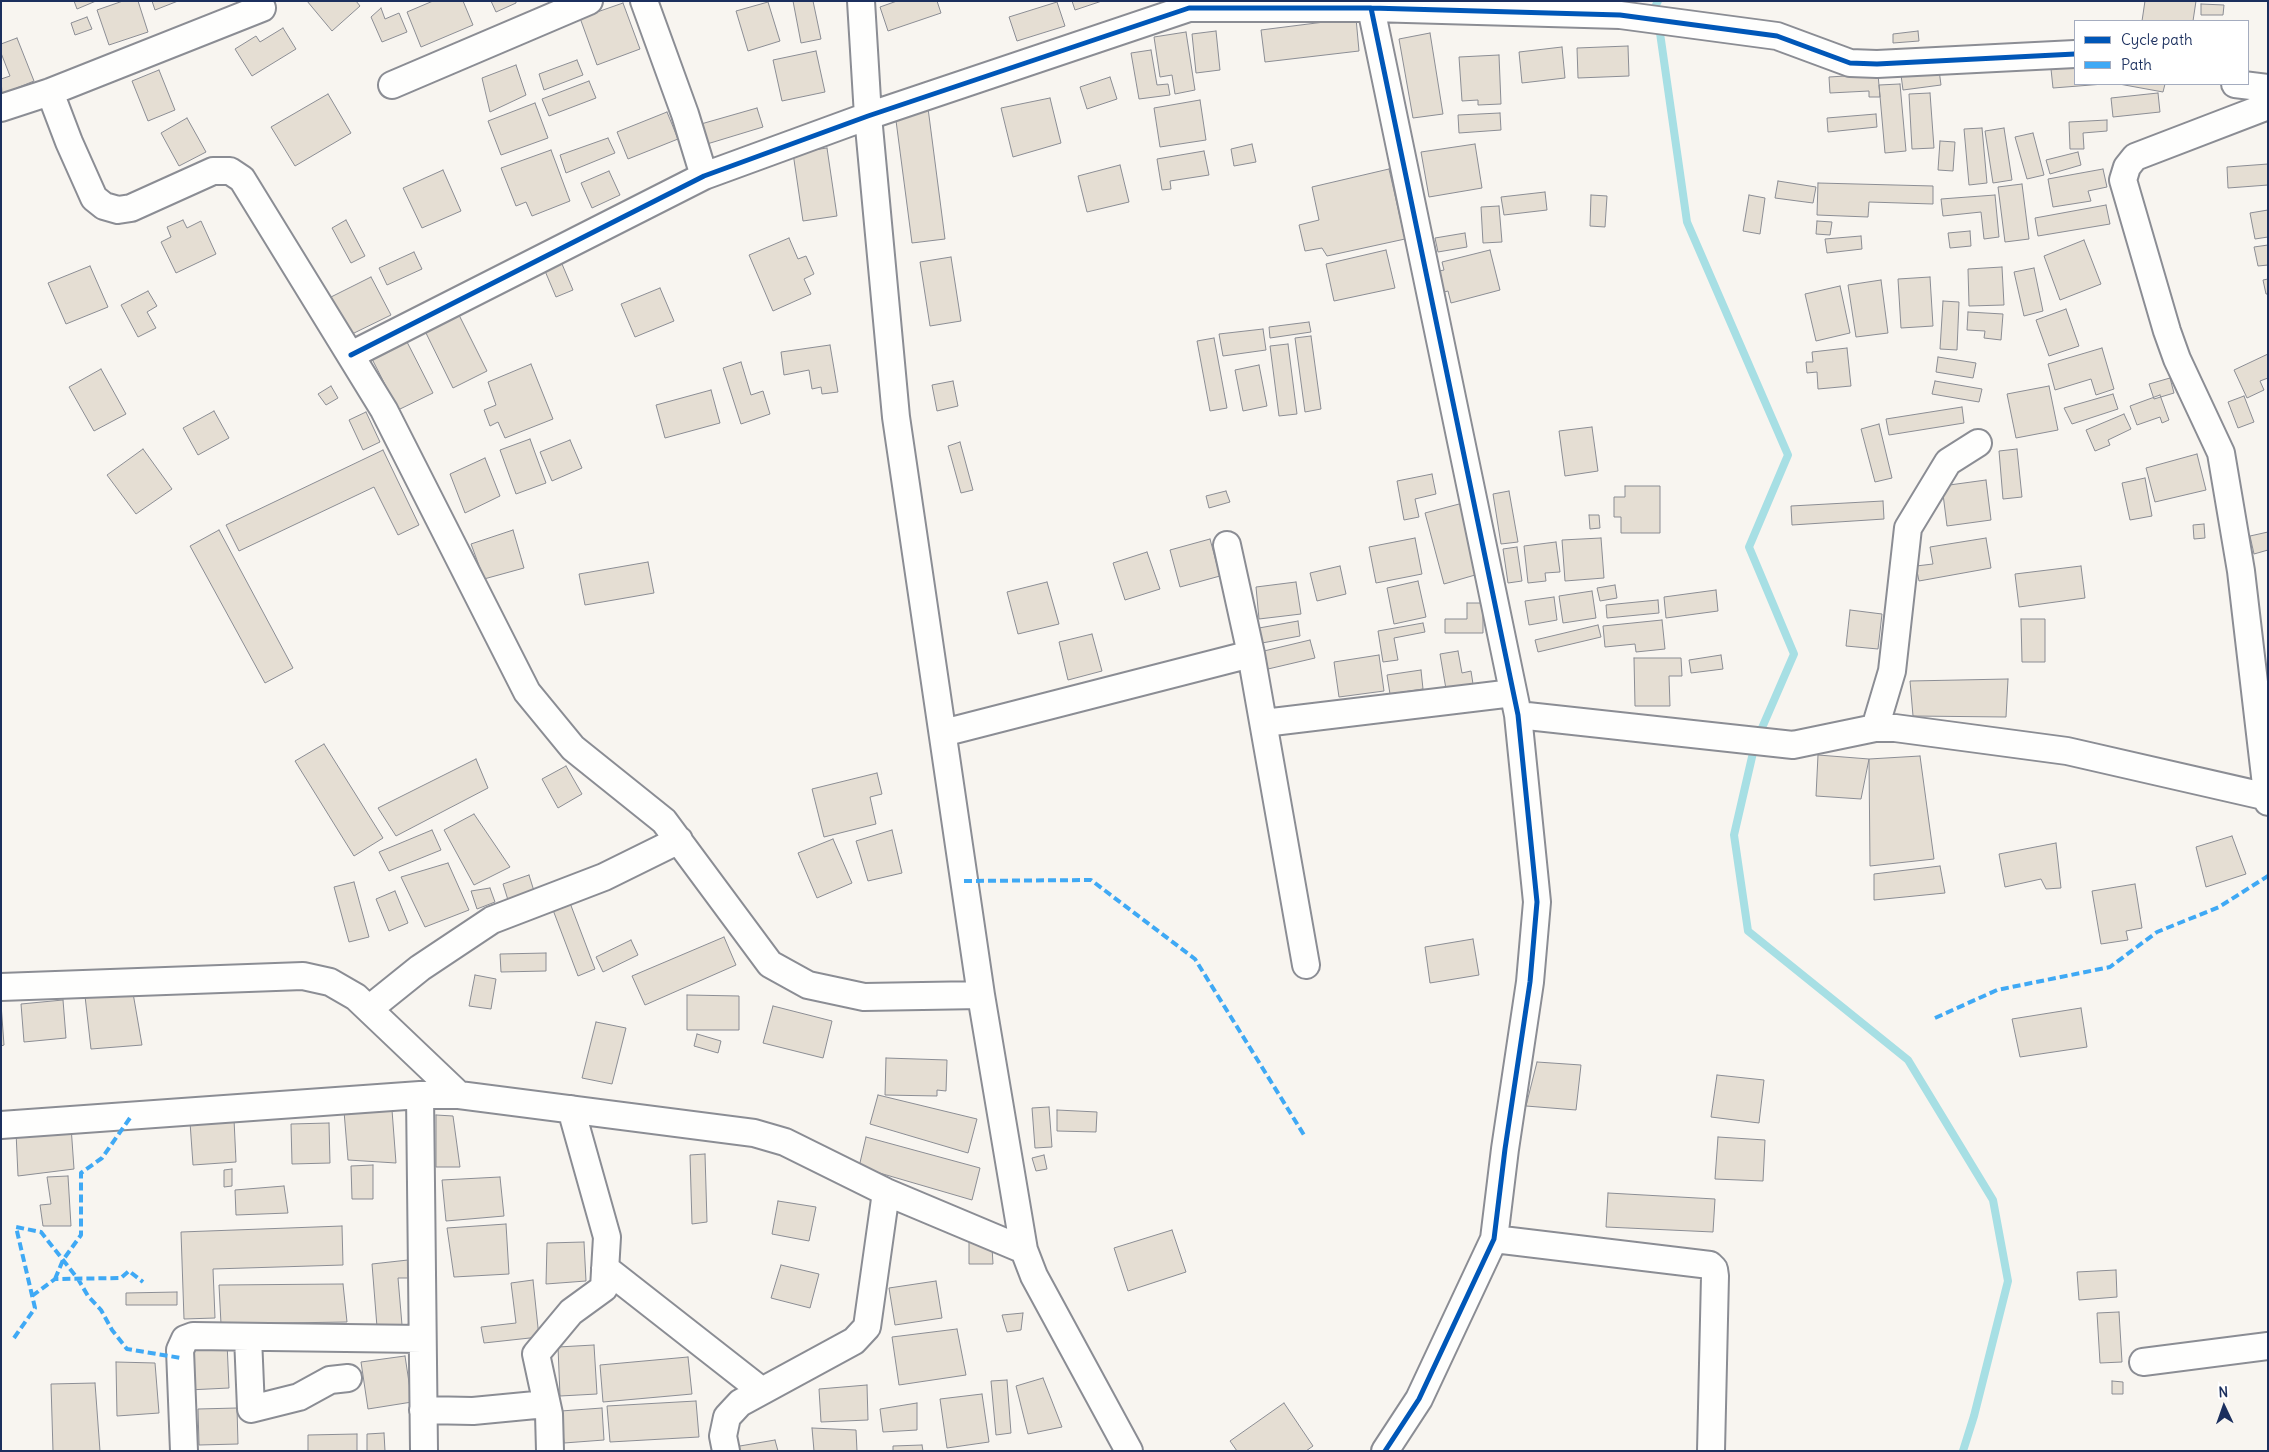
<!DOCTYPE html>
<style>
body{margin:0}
#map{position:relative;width:2269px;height:1452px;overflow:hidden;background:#f8f5f0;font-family:Delius,sans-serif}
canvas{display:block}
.frame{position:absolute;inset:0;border:2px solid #1b2f5e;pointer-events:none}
.legend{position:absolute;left:2074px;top:20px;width:175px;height:65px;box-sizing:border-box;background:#fff;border:1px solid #a4acbf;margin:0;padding:6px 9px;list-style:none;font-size:15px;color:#1b2f5e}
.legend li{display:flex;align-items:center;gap:10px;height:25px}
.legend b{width:25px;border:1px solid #a4acbf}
.north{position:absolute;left:2199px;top:1382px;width:50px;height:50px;-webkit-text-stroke:4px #fff;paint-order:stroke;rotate:357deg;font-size:14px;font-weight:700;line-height:20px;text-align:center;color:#1b2f5e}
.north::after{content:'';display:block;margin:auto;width:18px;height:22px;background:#1b2f5e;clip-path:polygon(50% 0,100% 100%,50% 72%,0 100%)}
</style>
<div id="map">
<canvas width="2269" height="1452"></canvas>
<div class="frame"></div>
<ul class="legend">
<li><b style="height:6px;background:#0057b8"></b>Cycle path</li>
<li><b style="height:6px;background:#3fa9f5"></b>Path</li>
</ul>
<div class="north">N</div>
</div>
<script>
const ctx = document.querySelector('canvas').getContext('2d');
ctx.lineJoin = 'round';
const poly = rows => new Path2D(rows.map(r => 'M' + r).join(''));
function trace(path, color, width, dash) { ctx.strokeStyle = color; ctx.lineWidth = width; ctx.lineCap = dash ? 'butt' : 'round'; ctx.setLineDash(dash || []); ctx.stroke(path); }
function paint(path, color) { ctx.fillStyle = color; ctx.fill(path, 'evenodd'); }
trace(poly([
 [1658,1,1656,5,1687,222,1788,455,1749,547,1794,654,1755,744,1734,835,1748,931,1908,1060,1993,1200,2008,1281,1974,1416,1963,1451]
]), '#a7dfe4', 8);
const building = poly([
 [74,1,96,1,77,9,74,1],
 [123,1,138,1,148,32,109,45,97,10,123,1],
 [152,1,178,1,155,10,152,1],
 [307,1,356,1,360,6,332,31,307,1],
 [433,1,463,1,473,25,421,47,407,12,433,1],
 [491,1,516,1,516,3,496,12,491,1],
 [793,1,813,1,821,39,801,43,793,1],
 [897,1,937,1,941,13,888,31,880,7,897,1],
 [1072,1,1102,1,1075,10,1072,1],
 [2145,1,2196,1,2193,21,2142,21,2145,1],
 [768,2,780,41,748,51,736,11,768,2],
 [1057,2,1065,26,1017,41,1009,17,1057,2],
 [623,3,640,49,597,65,580,18,623,3],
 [2201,4,2224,5,2223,15,2201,15,2201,4],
 [381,8,385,19,399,13,407,32,382,42,371,17,381,8],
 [87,17,92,29,75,35,71,23,87,17],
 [1356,18,1359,51,1265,62,1261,30,1356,18],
 [283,28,296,49,252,76,235,49,256,36,260,42,283,28],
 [1216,31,1220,70,1196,73,1192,34,1216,31],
 [1918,31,1919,41,1893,43,1893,34,1918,31],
 [1186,32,1195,90,1175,94,1172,75,1160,77,1154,37,1186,32],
 [1430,33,1443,114,1413,118,1399,39,1430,33],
 [17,38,34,81,2,94,1,79,10,76,1,53,1,44,17,38],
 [1628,46,1629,76,1578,78,1577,48,1628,46],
 [1562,47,1565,78,1522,83,1519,52,1562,47],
 [1151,50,1157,85,1168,84,1170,95,1139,99,1131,53,1151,50],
 [816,51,825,92,782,101,773,60,816,51],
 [1499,55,1501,104,1478,105,1478,100,1462,101,1459,57,1499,55],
 [577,60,583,75,544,90,539,74,577,60],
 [516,65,526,95,490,112,482,78,516,65],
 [2075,67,2075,84,2104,84,2053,88,2051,69,2075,67],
 [159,70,175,110,148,121,132,81,159,70],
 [1939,70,1941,85,1903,90,1901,75,1939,70],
 [1878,74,1880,97,1869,97,1869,91,1830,93,1829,77,1878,74],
 [1110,77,1117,99,1087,109,1080,87,1110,77],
 [589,81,596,98,549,116,542,99,589,81],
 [1900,84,1906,151,1885,153,1879,85,1900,84],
 [2119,84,2165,84,2163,92,2119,84],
 [1930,93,1934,148,1912,149,1909,94,1930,93],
 [2158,93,2160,112,2113,117,2111,98,2158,93],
 [328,94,351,133,295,166,271,127,328,94],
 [1050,98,1061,143,1013,157,1001,108,1050,98],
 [1200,100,1206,140,1160,147,1154,108,1200,100],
 [535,103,548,138,501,155,488,121,535,103],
 [757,108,763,127,707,144,701,124,757,108],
 [928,108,945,239,912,243,895,113,928,108],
 [667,112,678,139,628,159,617,132,667,112],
 [1500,113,1501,130,1459,133,1458,115,1500,113],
 [1876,114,1877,127,1828,132,1827,118,1876,114],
 [187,118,206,152,179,166,161,133,187,118],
 [2107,120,2107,131,2083,133,2084,149,2070,149,2069,122,2107,120],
 [1982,128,1987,183,1969,185,1964,129,1982,128],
 [2004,128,2012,180,1993,183,1985,131,2004,128],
 [2033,133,2044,175,2027,179,2015,137,2033,133],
 [608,138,615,153,566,173,560,155,608,138],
 [1940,141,1955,142,1953,171,1938,170,1940,141],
 [1252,144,1256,162,1234,166,1231,149,1252,144],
 [1475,144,1482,188,1429,197,1421,152,1475,144],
 [827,148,837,216,803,221,793,153,827,148],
 [551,150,570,201,532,216,526,202,516,206,501,168,551,150],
 [1204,151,1209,175,1170,181,1171,189,1162,190,1157,159,1204,151],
 [2078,152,2081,165,2050,174,2046,160,2078,152],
 [2268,164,2268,185,2228,188,2227,167,2268,164],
 [1120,165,1129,202,1087,212,1078,176,1120,165],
 [1389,169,1405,239,1327,256,1322,248,1305,251,1299,225,1319,220,1312,187,1389,169],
 [2103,169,2107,187,2088,191,2091,201,2053,207,2048,179,2103,169],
 [443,170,461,211,422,228,403,188,443,170],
 [609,171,620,195,592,208,581,183,609,171],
 [1778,181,1816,187,1813,203,1775,198,1778,181],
 [1818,183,1933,186,1933,204,1869,202,1868,217,1817,215,1818,183],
 [2022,184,2029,239,2005,242,1998,187,2022,184],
 [1545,192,1547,210,1504,215,1501,197,1545,192],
 [1591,195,1607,196,1605,227,1590,226,1591,195],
 [1749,195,1765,198,1760,234,1743,231,1749,195],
 [1995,195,1999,237,1984,239,1981,212,1943,216,1941,199,1995,195],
 [2106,205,2110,224,2038,236,2035,218,2106,205],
 [1499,206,1502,242,1483,243,1481,207,1499,206],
 [2268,210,2268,237,2255,239,2250,213,2268,210],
 [183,220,187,228,201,221,216,254,176,273,161,242,171,237,167,227,183,220],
 [346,220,365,256,351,263,332,228,346,220],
 [1817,221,1832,222,1830,235,1816,234,1817,221],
 [1970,231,1971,246,1950,248,1948,233,1970,231],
 [1465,233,1467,247,1438,252,1435,238,1465,233],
 [1861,236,1862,249,1827,253,1825,239,1861,236],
 [789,238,798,259,806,256,814,274,804,279,811,294,773,311,749,255,789,238],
 [2084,240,2101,284,2060,300,2044,256,2084,240],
 [2268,245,2268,265,2258,266,2254,247,2268,245],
 [1386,250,1395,288,1334,301,1326,264,1386,250],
 [1490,250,1500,290,1451,303,1448,291,1440,293,1435,272,1444,270,1442,262,1490,250],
 [414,252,422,269,387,285,379,268,414,252],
 [951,257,961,321,930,326,920,262,951,257],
 [562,264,573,290,556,297,545,271,562,264],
 [90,266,108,307,66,324,48,283,90,266],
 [2002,267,2004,305,1969,306,1968,269,2002,267],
 [2034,268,2043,311,2024,316,2014,272,2034,268],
 [371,277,391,315,350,335,331,297,371,277],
 [1930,277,1933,326,1901,328,1898,279,1930,277],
 [2268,279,2268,294,2266,294,2263,280,2268,279],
 [1881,280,1888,333,1856,337,1848,285,1881,280],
 [1840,286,1850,333,1816,341,1805,294,1840,286],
 [660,288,674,321,635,337,621,304,660,288],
 [148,291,157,306,147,312,156,328,138,337,121,305,148,291],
 [1943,301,1959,302,1957,350,1940,349,1943,301],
 [2066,309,2079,346,2049,356,2036,320,2066,309],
 [1968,312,2003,314,2001,340,1984,338,1985,331,1967,330,1968,312],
 [458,313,487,371,453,388,424,329,458,313],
 [1309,322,1311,332,1270,338,1269,327,1309,322],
 [1263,329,1266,350,1223,356,1219,334,1263,329],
 [1311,336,1321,409,1305,412,1295,338,1311,336],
 [405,338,433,393,398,410,370,355,405,338],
 [1214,338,1227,408,1210,411,1197,341,1214,338],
 [1288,344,1297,414,1279,416,1270,346,1288,344],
 [830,345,838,392,822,394,821,387,812,389,809,370,784,375,781,352,830,345],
 [1847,348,1851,386,1818,389,1817,372,1807,373,1806,362,1813,362,1812,352,1847,348],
 [2102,348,2114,389,2096,395,2091,379,2055,390,2048,364,2102,348],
 [2268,354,2268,378,2260,381,2264,390,2247,398,2234,370,2268,354],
 [1938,357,1976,363,1973,378,1936,372,1938,357],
 [741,362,751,395,763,391,770,414,741,424,723,368,741,362],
 [531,364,553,419,505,438,498,422,490,426,484,410,496,405,488,382,531,364],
 [1259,365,1267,406,1243,411,1235,370,1259,365],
 [101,369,126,414,94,431,69,387,101,369],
 [2170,378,2174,393,2154,399,2149,384,2170,378],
 [953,381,958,406,937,411,932,385,953,381],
 [1935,381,1982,389,1979,402,1932,394,1935,381],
 [331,386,338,398,326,405,318,394,331,386],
 [2049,386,2058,430,2016,438,2007,394,2049,386],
 [711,390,720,423,665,438,656,405,711,390],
 [2113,394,2118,409,2072,424,2064,408,2113,394],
 [2160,395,2169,420,2162,423,2160,417,2137,425,2130,406,2160,395],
 [2244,396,2254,422,2238,428,2228,402,2244,396],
 [1962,407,1964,423,1889,435,1886,419,1962,407],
 [214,411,229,438,198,455,183,428,214,411],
 [366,412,380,442,363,450,349,420,366,412],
 [2124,414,2131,429,2108,440,2110,445,2095,451,2086,430,2124,414],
 [1879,424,1892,478,1875,482,1861,429,1879,424],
 [1592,427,1598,471,1565,476,1559,431,1592,427],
 [530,439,546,483,516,494,500,450,530,439],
 [570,440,582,468,552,481,540,452,570,440],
 [960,442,973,490,961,493,948,446,960,442],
 [143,449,172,489,136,514,107,475,143,449],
 [2017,449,2022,497,2003,499,1999,451,2017,449],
 [383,450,419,525,398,535,374,487,239,551,226,525,383,450],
 [2197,454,2206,490,2155,502,2146,468,2197,454],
 [485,458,500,496,465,513,450,474,485,458],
 [1432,474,1436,494,1415,499,1419,517,1404,520,1397,481,1432,474],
 [2145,478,2152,516,2130,520,2122,483,2145,478],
 [1986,480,1991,520,1947,526,1942,486,1986,480],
 [1625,486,1660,486,1660,533,1621,533,1621,517,1614,517,1614,497,1625,497,1625,486],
 [1226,491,1230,502,1209,508,1206,496,1226,491],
 [1509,491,1518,542,1501,544,1493,494,1509,491],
 [1883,501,1884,519,1792,525,1791,506,1883,501],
 [1463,503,1482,573,1444,584,1425,513,1463,503],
 [1589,515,1599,515,1600,528,1590,529,1589,515],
 [2204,524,2205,538,2194,539,2193,525,2204,524],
 [219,530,293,668,265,683,190,546,219,530],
 [513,530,524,568,484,579,471,544,513,530],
 [2268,532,2268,550,2254,554,2250,536,2268,532],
 [1415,538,1422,574,1376,583,1369,547,1415,538],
 [1601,538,1604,578,1565,581,1562,540,1601,538],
 [1986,538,1991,568,1919,581,1916,566,1933,564,1930,547,1986,538],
 [1210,539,1220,576,1180,587,1170,550,1210,539],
 [1556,542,1560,572,1545,573,1546,581,1528,583,1524,546,1556,542],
 [1517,547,1522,581,1508,583,1503,549,1517,547],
 [1147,552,1160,589,1125,600,1113,563,1147,552],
 [648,562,654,593,585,605,579,574,648,562],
 [1340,566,1346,594,1317,601,1310,573,1340,566],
 [2081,566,2085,598,2019,607,2015,574,2081,566],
 [1418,581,1426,617,1394,624,1387,588,1418,581],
 [1047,582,1059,624,1018,634,1007,592,1047,582],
 [1296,582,1301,614,1259,619,1256,587,1296,582],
 [1615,585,1617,598,1600,601,1597,588,1615,585],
 [1716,590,1718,611,1666,618,1664,597,1716,590],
 [1592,591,1596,618,1563,623,1559,596,1592,591],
 [1554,597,1557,620,1529,625,1525,601,1554,597],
 [1658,600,1659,613,1607,618,1606,605,1658,600],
 [1467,603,1483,603,1483,633,1445,633,1445,619,1467,619,1467,603],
 [1850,610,1882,614,1878,649,1846,646,1850,610],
 [2021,619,2045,619,2045,662,2022,662,2021,619],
 [1662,620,1665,649,1636,652,1635,644,1605,647,1603,626,1662,620],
 [1298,621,1300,636,1262,643,1259,628,1298,621],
 [1423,623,1425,632,1394,638,1398,660,1383,662,1378,631,1423,623],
 [1598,625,1601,637,1538,652,1535,640,1598,625],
 [1092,634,1102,671,1068,680,1059,642,1092,634],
 [1310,640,1315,658,1268,669,1264,651,1310,640],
 [1458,651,1462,673,1471,671,1473,684,1446,689,1440,654,1458,651],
 [1379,655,1384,691,1339,697,1334,662,1379,655],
 [1721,655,1723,669,1691,673,1689,660,1721,655],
 [1634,658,1681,658,1682,676,1669,676,1670,706,1635,706,1634,658],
 [1421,670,1423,689,1390,694,1387,675,1421,670],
 [2008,679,2006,717,1913,716,1910,681,2008,679],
 [324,744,383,838,354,856,295,761,324,744],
 [1818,755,1869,759,1861,799,1816,796,1818,755],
 [1920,756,1934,859,1870,866,1869,759,1920,756],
 [476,759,488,788,396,836,378,808,476,759],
 [566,766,582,794,558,808,542,779,566,766],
 [877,773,882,794,870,797,876,824,824,837,812,789,877,773],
 [474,814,510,867,474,885,444,830,474,814],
 [432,830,441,850,389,871,379,852,432,830],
 [892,830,902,873,868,881,856,841,892,830],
 [2232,836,2246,874,2206,887,2196,847,2232,836],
 [833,839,852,883,817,898,798,853,833,839],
 [2056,843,2061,888,2046,889,2041,879,2005,887,1999,854,2056,843],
 [448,863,469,910,425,927,401,877,448,863],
 [1940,866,1945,893,1874,900,1874,874,1940,866],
 [529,875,534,891,508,900,503,884,529,875],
 [354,882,369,937,349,942,334,887,354,882],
 [2135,884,2142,928,2126,931,2128,940,2101,944,2092,891,2135,884],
 [490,888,495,902,477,909,471,891,490,888],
 [395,891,408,923,389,931,376,899,395,891],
 [570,903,595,969,578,976,553,910,570,903],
 [724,937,736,965,645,1005,632,976,724,937],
 [1473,939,1479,975,1430,983,1425,947,1473,939],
 [631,940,638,955,603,972,596,957,631,940],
 [546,953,546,971,501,972,500,954,546,953],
 [475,975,496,979,491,1009,469,1006,475,975],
 [133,993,142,1045,91,1049,85,996,133,993],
 [687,995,739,996,739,1030,687,1030,687,995],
 [63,1000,66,1038,24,1042,21,1004,63,1000],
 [1,1004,4,1045,1,1046,1,1004],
 [773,1006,832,1021,823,1058,763,1043,773,1006],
 [2081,1008,2087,1047,2020,1057,2012,1019,2081,1008],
 [596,1022,626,1028,612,1084,582,1078,596,1022],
 [697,1034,721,1041,718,1053,694,1046,697,1034],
 [886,1058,947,1060,946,1091,937,1090,937,1096,885,1095,886,1058],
 [1537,1062,1581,1065,1576,1110,1526,1106,1537,1062],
 [1717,1075,1764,1080,1759,1123,1711,1117,1717,1075],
 [878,1095,977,1119,968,1153,870,1124,878,1095],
 [1049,1107,1052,1147,1035,1148,1032,1108,1049,1107],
 [392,1110,396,1163,348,1160,344,1111,392,1110],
 [1057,1110,1097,1112,1096,1132,1057,1131,1057,1110],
 [436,1115,453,1116,460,1167,436,1167,436,1115],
 [234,1119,236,1162,193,1165,190,1122,234,1119],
 [329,1123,330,1163,292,1164,291,1124,329,1123],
 [71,1126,74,1169,18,1176,16,1132,71,1126],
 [866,1137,980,1168,972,1200,859,1167,866,1137],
 [1718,1137,1765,1140,1763,1181,1715,1179,1718,1137],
 [705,1154,707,1222,692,1224,690,1155,705,1154],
 [1044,1155,1047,1169,1036,1171,1032,1158,1044,1155],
 [373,1165,373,1199,352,1199,351,1166,373,1165],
 [232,1169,232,1186,224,1187,224,1170,232,1169],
 [68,1176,71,1226,43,1226,40,1205,51,1204,47,1177,68,1176],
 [500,1177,504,1216,446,1221,442,1180,500,1177],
 [284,1186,288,1213,236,1215,235,1190,284,1186],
 [1608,1193,1715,1199,1713,1232,1606,1227,1608,1193],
 [778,1201,816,1207,809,1241,772,1234,778,1201],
 [506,1224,509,1274,454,1277,447,1228,506,1224],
 [342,1226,343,1265,213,1269,215,1318,184,1319,181,1232,342,1226],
 [1172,1230,1186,1272,1128,1291,1114,1248,1172,1230],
 [969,1239,992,1247,993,1264,969,1264,969,1239],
 [584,1242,586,1281,546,1284,547,1243,584,1242],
 [408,1260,409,1278,398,1278,402,1325,377,1327,372,1264,408,1260],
 [781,1265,819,1274,810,1308,771,1298,781,1265],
 [2116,1270,2117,1297,2079,1300,2077,1272,2116,1270],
 [533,1280,539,1337,484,1343,481,1327,516,1323,511,1283,533,1280],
 [936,1281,942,1318,895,1325,889,1288,936,1281],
 [343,1284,347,1322,221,1324,219,1285,343,1284],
 [177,1292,177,1305,126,1305,126,1293,177,1292],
 [2119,1312,2122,1362,2100,1363,2097,1313,2119,1312],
 [1023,1313,1021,1330,1007,1332,1002,1315,1023,1313],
 [957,1329,966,1375,899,1385,892,1337,957,1329],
 [227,1342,229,1388,188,1390,186,1344,227,1342],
 [594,1345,597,1394,560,1396,558,1347,594,1345],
 [405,1356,412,1402,368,1409,361,1362,405,1356],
 [688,1357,692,1394,603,1402,600,1365,688,1357],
 [116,1362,155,1363,159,1413,117,1416,116,1362],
 [1043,1378,1062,1427,1028,1434,1016,1386,1043,1378],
 [1007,1380,1011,1433,996,1435,991,1381,1007,1380],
 [2112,1381,2123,1382,2123,1394,2112,1394,2112,1381],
 [95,1383,100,1451,53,1451,51,1384,95,1383],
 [867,1385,868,1420,821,1422,819,1389,867,1385],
 [982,1394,989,1442,947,1448,940,1399,982,1394],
 [696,1401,699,1437,610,1442,607,1406,696,1401],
 [917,1403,917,1430,883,1432,880,1409,917,1403],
 [1284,1403,1313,1446,1306,1451,1237,1451,1230,1441,1284,1403],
 [237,1408,238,1444,199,1445,198,1409,237,1408],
 [602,1408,604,1440,564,1443,561,1411,602,1408],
 [812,1428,856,1430,857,1451,814,1451,812,1428],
 [384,1433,385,1451,367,1451,367,1434,384,1433],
 [357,1434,357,1451,308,1451,308,1435,357,1434],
 [775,1440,778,1451,735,1451,734,1447,775,1440],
 [922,1445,923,1451,893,1451,893,1446,922,1445]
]);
paint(building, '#e5ded3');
trace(building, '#8b8d94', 1);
const street = poly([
 [644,1,685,114,704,176],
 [861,1,868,116,896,417,981,995,1024,1250,1034,1276,1129,1451],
 [1371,8,1518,715,1537,902,1530,982,1505,1149,1494,1239,1419,1399,1385,1451],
 [2235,84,2268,88],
 [392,85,589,1],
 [50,92,69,142,94,198,104,206,118,210,131,208,213,171,230,171,242,179,384,410,527,692,573,748,664,821,770,964,808,985,864,997,981,995],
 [2268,106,2135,157,2127,167,2123,180,2167,331,2177,359,2221,453,2241,571,2268,802],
 [1,108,50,92,262,8],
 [351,355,704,176,868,116,1189,8,1371,8,1620,15,1777,36,1850,63,1877,64,2075,54],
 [1227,545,1251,654,1306,965],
 [1518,715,1793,745,1875,728,1895,728,2067,751,2268,797],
 [1264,723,1513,693],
 [1875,728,1892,671,1908,528,1948,462,1978,443],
 [943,733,1251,654],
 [1,987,303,976,330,982,356,997,459,1095],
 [369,1009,420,968,492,920,604,877,679,840],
 [420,1095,424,1451],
 [1,1125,420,1095,459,1095,754,1133,785,1142,886,1192,1024,1250],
 [1494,1239,1710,1265,1714,1269,1715,1276,1711,1451],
 [605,1268,762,1391],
 [248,1337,251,1409,299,1397,330,1380,348,1378],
 [2143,1362,2268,1346],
 [423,1410,473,1411,546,1404],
 [184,1451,180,1350,185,1339,193,1336,422,1339],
 [550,1451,549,1414,536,1354,571,1312,604,1288,607,1237,571,1109],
 [726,1451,723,1436,727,1417,740,1403,854,1341,867,1327,886,1192]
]);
trace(street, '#8b8d94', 30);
trace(street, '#fefefd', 26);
trace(poly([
 [964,881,1091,880,1195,959,1304,1135],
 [1935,1018,1997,990,2110,967,2157,932,2219,907,2268,876],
 [55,1279,63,1260,81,1235,81,1173,102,1158,132,1115],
 [32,1296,55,1279,121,1278,129,1271,143,1282],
 [14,1338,35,1308,16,1227,41,1232,78,1279,88,1296,101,1310,112,1330,127,1349,181,1358]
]), '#3fa9f5', 4, [8, 4]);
trace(poly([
 [1371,8,1518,715,1537,902,1530,982,1505,1149,1494,1239,1419,1399,1385,1451],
 [351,355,704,176,868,116,1189,8,1371,8,1620,15,1777,36,1850,63,1877,64,2075,54]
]), '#0057b8', 5);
</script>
